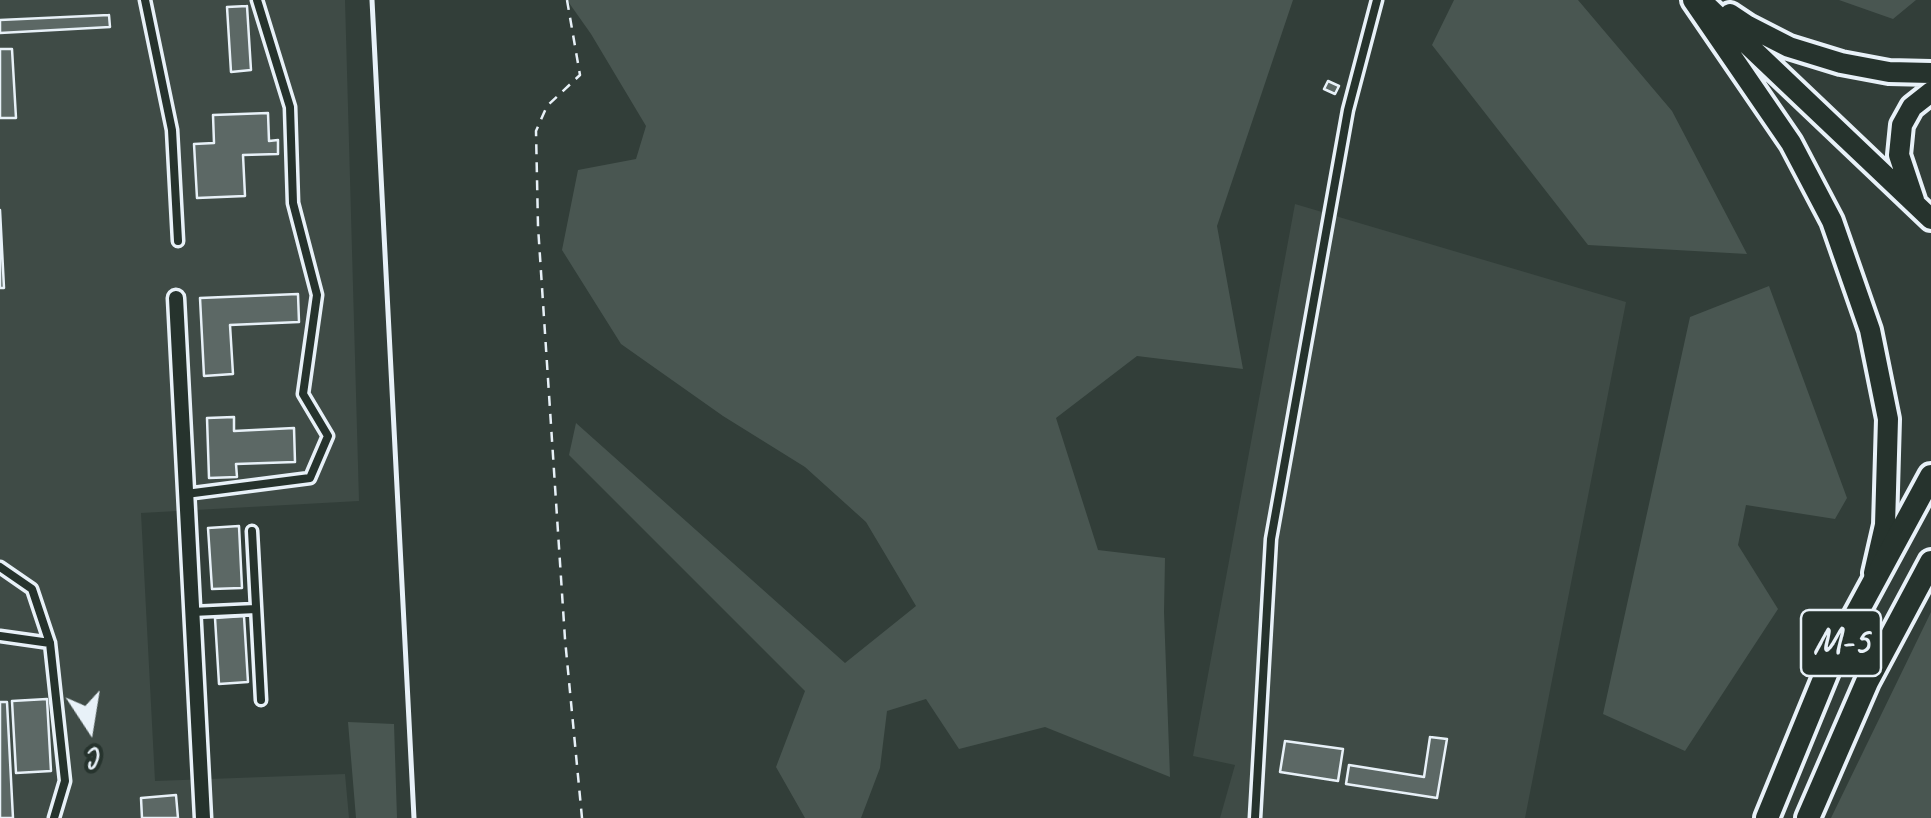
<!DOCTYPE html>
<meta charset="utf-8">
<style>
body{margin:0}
#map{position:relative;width:1931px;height:818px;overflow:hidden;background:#323e39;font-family:Caveat,sans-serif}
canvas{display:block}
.north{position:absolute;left:40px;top:678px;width:100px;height:100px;-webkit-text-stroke:8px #26332d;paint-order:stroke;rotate:168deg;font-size:28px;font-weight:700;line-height:40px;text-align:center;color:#e8f1f8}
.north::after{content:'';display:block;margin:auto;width:35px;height:45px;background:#e8f1f8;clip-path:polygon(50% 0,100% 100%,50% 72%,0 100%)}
</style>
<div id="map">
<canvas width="1931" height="818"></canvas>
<div class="north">С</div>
</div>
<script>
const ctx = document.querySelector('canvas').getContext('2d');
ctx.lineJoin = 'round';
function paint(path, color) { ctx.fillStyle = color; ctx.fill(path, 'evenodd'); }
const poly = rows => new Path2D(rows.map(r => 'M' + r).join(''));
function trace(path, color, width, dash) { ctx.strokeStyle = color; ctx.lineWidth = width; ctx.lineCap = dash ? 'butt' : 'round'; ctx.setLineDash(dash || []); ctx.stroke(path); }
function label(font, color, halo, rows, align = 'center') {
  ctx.font = font + ' Caveat,sans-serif'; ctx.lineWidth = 10; ctx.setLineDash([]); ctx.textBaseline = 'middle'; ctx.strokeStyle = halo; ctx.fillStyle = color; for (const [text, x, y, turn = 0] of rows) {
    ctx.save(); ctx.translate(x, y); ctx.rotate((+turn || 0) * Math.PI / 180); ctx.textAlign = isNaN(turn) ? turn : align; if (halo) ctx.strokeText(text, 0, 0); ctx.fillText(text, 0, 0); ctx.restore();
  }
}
paint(poly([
 [0,0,345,0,359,501,141,513,155,781,345,774,349,818,0,818],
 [1295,204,1626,302,1525,818,1220,818,1235,765,1193,756]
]), '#3f4b46');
paint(poly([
 [567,0,1293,0,1217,226,1243,369,1137,356,1056,418,1098,550,1165,558,1164,612,1170,777,1045,727,959,749,926,699,887,711,880,768,861,818,805,818,776,767,805,691,569,455,576,423,845,663,916,606,866,522,805,467,723,416,621,344,562,250,578,170,636,159,646,126,591,34],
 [1454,0,1578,0,1672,111,1747,254,1588,245,1432,45],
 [1839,0,1916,0,1893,19],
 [1769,286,1847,498,1835,519,1746,505,1738,545,1778,609,1685,751,1603,714,1690,317],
 [1931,612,1931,818,1831,818],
 [348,722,394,724,397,818,356,818]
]), '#495651');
const building = poly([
 [247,6,251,70,231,72,227,7,247,6],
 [109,15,110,27,0,33,0,20,109,15],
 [0,49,12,49,16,118,0,118,0,49],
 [1328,81,1339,86,1335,94,1324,89,1328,81],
 [268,113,269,141,278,140,278,154,243,155,245,196,197,198,194,144,214,143,213,115,268,113],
 [0,210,4,288,0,288,0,210],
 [298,294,299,322,230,325,233,374,204,376,200,298,298,294],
 [234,417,234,431,294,428,295,462,236,464,237,477,209,478,207,418,234,417],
 [239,526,242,588,212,589,208,528,239,526],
 [244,616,248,682,219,684,215,618,244,616],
 [47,699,51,771,16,773,12,701,47,699],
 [0,702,7,702,13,818,0,818,0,702],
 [1430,737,1447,739,1437,798,1346,784,1349,765,1424,777,1430,737],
 [1285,741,1343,749,1338,781,1280,772,1285,741],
 [176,795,178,818,142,818,141,798,176,795]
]);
paint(building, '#5c6865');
trace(building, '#e8f1f8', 2.5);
const lane = poly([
 [145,0,172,130,178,241],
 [186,494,310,478,328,436,303,394,317,295,293,203,290,107,257,0],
 [252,531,261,700],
 [0,567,32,589,50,643,65,781,54,818],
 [192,612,256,609],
 [0,636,50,643],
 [1255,818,1271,539,1348,110,1377,0]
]);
const street = poly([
 [176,298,203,818]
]);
const secondary = poly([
 [1693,0,1791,143,1832,221,1870,330,1888,419,1885,525,1874,573],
 [1708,7,1931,219],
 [1730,14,1748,26,1789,47,1841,63,1889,72,1931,73],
 [1914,200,1899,155,1902,125,1912,107,1931,92]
]);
const primary = poly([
 [1767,818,1833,657,1931,476],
 [1808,818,1867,682,1931,562]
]);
trace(lane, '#e8f1f8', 15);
trace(street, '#e8f1f8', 21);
trace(secondary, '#e8f1f8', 28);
trace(primary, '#e8f1f8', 30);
trace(poly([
 [567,0,580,75,547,106,536,131,538,226,565,639,582,818]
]), '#e8f1f8', 2.5, [10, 8]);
trace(lane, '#26332d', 8);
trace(street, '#26332d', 14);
trace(secondary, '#26332d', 20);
trace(primary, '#26332d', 22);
trace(poly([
 [372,0,414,818]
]), '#e8f1f8', 5);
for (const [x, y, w] of [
 [1841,643,80]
]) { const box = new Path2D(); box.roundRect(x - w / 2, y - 33, w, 66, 8); ctx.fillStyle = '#26332d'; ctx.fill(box); trace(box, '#e8f1f8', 2.5); }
label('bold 38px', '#e8f1f8', null, [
 ["М-5",1841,643]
]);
</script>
